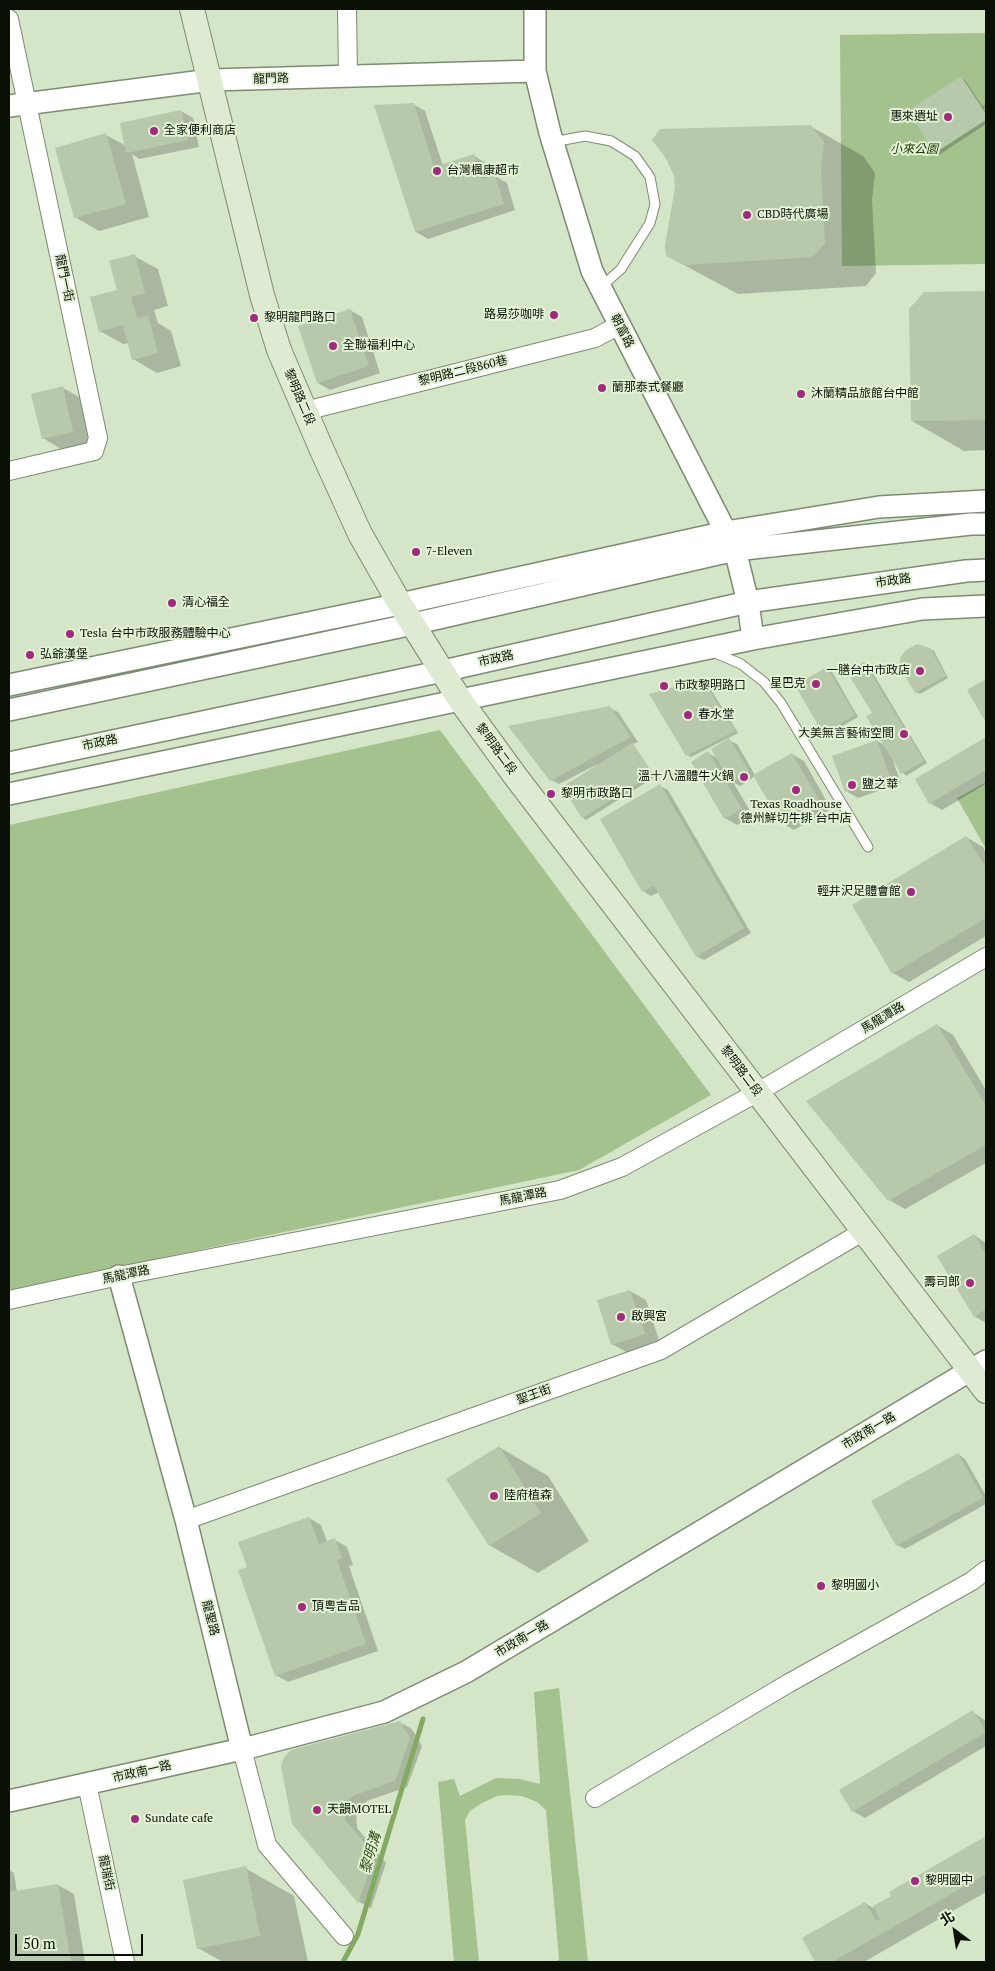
<!DOCTYPE html>
<meta charset="utf-8">
<style>
body{margin:0}
#map{position:relative;width:995px;height:1971px;overflow:hidden;background:#d5e5c8;font-family:"PT Serif","Noto Sans TC",serif}
canvas{display:block}
.frame{position:absolute;inset:0;border:10px solid #0a1006;pointer-events:none}
.north{position:absolute;left:930px;top:1906px;width:50px;height:50px;-webkit-text-stroke:4px #e2f3d5;paint-order:stroke;rotate:329deg;font-size:14px;font-weight:700;line-height:20px;text-align:center;color:#0a1006}
.north::after{content:'';display:block;margin:auto;width:18px;height:22px;background:#0a1006;clip-path:polygon(50% 0,100% 100%,50% 72%,0 100%)}
.scale{position:absolute;left:15px;top:1934px;width:128px;height:22px;box-sizing:border-box;border:2px solid #0a1006;border-top:0;padding-left:6px;font-size:15px;line-height:18px;white-space:nowrap;color:#0a1006;-webkit-text-stroke:4px #e2f3d5;paint-order:stroke}
</style>
<div id="map">
<canvas width="995" height="1971"></canvas>
<div class="frame"></div>
<div class="north">北</div>
<div class="scale">50 m</div>
</div>
<script>
const ctx = document.querySelector('canvas').getContext('2d');
ctx.lineJoin = 'round';
function paint(path, color) { ctx.fillStyle = color; ctx.fill(path, 'evenodd'); }
const poly = rows => new Path2D(rows.map(r => 'M' + r).join(''));
function trace(path, color, width, dash) { ctx.strokeStyle = color; ctx.lineWidth = width; ctx.lineCap = dash ? 'butt' : 'round'; ctx.setLineDash(dash || []); ctx.stroke(path); }
function label(font, color, halo, rows, align = 'center') {
  ctx.font = font + ' "PT Serif","Noto Sans TC",serif'; ctx.lineWidth = 4; ctx.setLineDash([]); ctx.textBaseline = 'middle'; ctx.strokeStyle = halo; ctx.fillStyle = color; for (const [text, x, y, turn = 0] of rows) {
    ctx.save(); ctx.translate(x, y); ctx.rotate((+turn || 0) * Math.PI / 180); ctx.textAlign = isNaN(turn) ? turn : align; if (halo) ctx.strokeText(text, 0, 0); ctx.fillText(text, 0, 0); ctx.restore();
  }
}
paint(poly([
 [986,33,986,264,842,266,840,35],
 [440,730,711,1095,579,1170,9,1290,9,825],
 [986,782,986,849,957,798],
 [559,1688,588,1962,557,1962,559,1959,546,1810,537,1802,522,1796,506,1795,497,1796,482,1803,470,1811,465,1820,479,1962,454,1962,438,1782,454,1779,460,1796,496,1778,519,1779,540,1784,534,1692]
]), '#a4c28d');
paint(poly([
 [962,78,965,80,986,112,986,124,939,155,936,153,909,112],
 [413,104,425,111,443,166,474,156,486,163,490,177,495,176,507,183,515,210,428,239,416,232],
 [181,111,193,118,199,147,139,159,132,154,149,217,99,231,75,217,106,135,126,146,121,124],
 [810,126,863,156,875,173,872,200,876,273,866,286,738,294,667,256,677,187,675,174,666,157],
 [134,256,158,269,168,306,154,310,158,323,171,331,181,366,157,373,133,359,129,343,123,344,100,331],
 [986,292,986,450,964,451,912,421,925,294],
 [350,310,362,317,380,373,330,390,318,383],
 [63,388,86,401,96,445,66,452,43,438],
 [930,649,934,651,948,678,920,694,916,692,901,667],
 [864,663,868,665,927,763,906,776,893,761,901,783,858,798,846,791,877,741,886,746],
 [827,668,831,670,858,717,827,735,824,733],
 [702,680,706,682,738,733,691,757,687,755],
 [609,708,618,712,638,742,633,744,655,777,586,820,583,818,564,787,597,766,596,765,559,784,551,780],
 [727,739,737,744,755,775,792,754,804,761,831,809,794,830,782,823,755,776,740,786,733,782,753,816,737,825,725,818,708,753,718,758],
 [986,739,986,784,942,810,930,803,916,780],
 [660,786,668,790,751,933,704,960,696,956,659,892,651,896,643,891],
 [966,837,983,847,986,853,986,936,909,982,893,973],
 [937,1025,953,1035,986,1090,986,1163,905,1209,889,1200],
 [974,1235,986,1243,986,1323,974,1316],
 [630,1291,646,1300,660,1343,628,1353,612,1344],
 [499,1447,548,1476,589,1541,538,1573,489,1545],
 [958,1454,965,1459,986,1496,986,1504,905,1549,897,1545],
 [309,1518,321,1525,327,1542,335,1540,347,1547,353,1565,349,1566,378,1651,288,1682,276,1675],
 [973,1712,986,1721,986,1746,865,1818,853,1811],
 [399,1722,412,1729,422,1746,407,1787,367,1801,356,1810,357,1828,386,1863,371,1908,359,1902,293,1824],
 [986,1838,986,1892,864,1962,817,1962,804,1939,865,1903,873,1908,893,1896,891,1892],
 [245,1868,294,1896,308,1962,223,1962,198,1948],
 [9,1870,14,1873,17,1892,58,1885,74,1894,85,1962,9,1962]
]), '#0003');
trace(poly([
 [343,1962,358,1934,423,1719]
]), '#82aa60', 5);
paint(poly([
 [961,76,986,114,986,120,935,153,908,111],
 [414,103,434,167,474,154,482,179,495,175,504,204,415,232,374,105],
 [181,110,188,140,126,153,120,123],
 [811,125,824,142,821,169,825,243,813,257,685,265,666,256,665,245,675,187,674,175,665,157,652,140,660,129],
 [106,133,126,204,74,218,55,148],
 [135,254,145,293,131,297,137,318,148,316,158,353,132,360,123,325,99,332,90,297,117,290,109,261],
 [986,291,986,420,911,421,909,309,924,292],
 [350,309,369,366,317,383,298,326],
 [63,386,73,432,42,439,31,394],
 [917,644,930,648,946,676,915,693,900,667,900,658,906,650],
 [864,662,924,761,901,774,866,716,872,713,847,672],
 [827,667,855,715,823,734,795,685],
 [702,679,735,731,686,756,649,694],
 [986,679,986,723,967,690],
 [610,706,631,737,550,781,508,726],
 [986,737,986,770,929,804,915,779],
 [729,738,749,771,731,782,711,749],
 [877,740,890,777,845,792,832,756],
 [632,743,652,774,582,818,562,787],
 [708,751,742,809,724,819,691,762],
 [792,753,820,802,781,824,753,775],
 [660,784,744,928,696,957,654,886,642,892,600,819],
 [966,836,986,868,986,918,892,974,852,905],
 [937,1024,986,1106,986,1145,888,1201,806,1101],
 [974,1234,986,1255,986,1309,974,1317,937,1256],
 [630,1290,645,1334,611,1345,597,1300],
 [499,1446,541,1513,489,1546,446,1479],
 [958,1453,983,1498,896,1546,871,1501],
 [309,1517,319,1544,335,1538,342,1558,337,1560,366,1644,275,1676,238,1570,247,1567,238,1542],
 [973,1710,986,1732,852,1812,839,1790],
 [400,1721,410,1738,395,1781,355,1795,344,1803,345,1820,375,1855,358,1903,292,1824,281,1766,284,1757,291,1750],
 [986,1836,986,1874,832,1962,815,1962,802,1938,865,1902,876,1921,880,1919,873,1906,891,1896,889,1892],
 [246,1866,260,1936,197,1949,183,1880],
 [58,1884,71,1962,9,1962,9,1892]
]), '#b7c8ab');
const service = poly([
 [553,142,585,136,611,141,635,156,650,177,655,204,650,223,621,269,601,287],
 [713,652,741,664,764,682,781,703,868,847]
]);
const minor = poly([
 [347,9,348,76],
 [9,19,98,438,94,451,9,471],
 [305,411,595,338,619,325],
 [9,1300,119,1276,560,1190,622,1167,758,1092,986,957],
 [186,1520,661,1350,864,1231],
 [242,1749,267,1845,344,1936],
 [87,1784,125,1962],
 [595,1798,789,1683,972,1581,986,1570]
]);
const tertiary = poly([
 [535,9,535,71,550,133,592,271,735,550,748,602,753,639],
 [9,106,211,80,535,71],
 [9,685,400,604,726,532,879,507,986,501],
 [9,710,413,624,735,550,971,524,986,524],
 [9,763,443,671,748,602,966,571,986,570],
 [9,794,753,639,922,609,986,606],
 [119,1276,186,1520,242,1749],
 [9,1801,251,1747,384,1712,466,1672,986,1361]
]);
const secondary = poly([
 [192,9,262,295,279,350,321,448,360,534,400,604,460,700,516,777,986,1391]
]);
trace(service, '#7c8c71', 11);
trace(minor, '#7c8c71', 20);
trace(tertiary, '#7c8c71', 24);
trace(secondary, '#7c8c71', 26);
trace(poly([
 [982,108,986,105]
]), '#8c9882', 3, [4, 4]);
trace(service, '#fff', 9);
trace(minor, '#fff', 18);
trace(tertiary, '#fff', 21);
trace(secondary, '#deebd2', 24);
for (const [x, y, r, color] of [
 [948,117,5,"#a22980"],
 [154,131,5,"#a22980"],
 [437,171,5,"#a22980"],
 [747,215,5,"#a22980"],
 [554,315,5,"#a22980"],
 [254,318,5,"#a22980"],
 [333,346,5,"#a22980"],
 [602,388,5,"#a22980"],
 [801,394,5,"#a22980"],
 [416,552,5,"#a22980"],
 [172,603,5,"#a22980"],
 [70,634,5,"#a22980"],
 [30,655,5,"#a22980"],
 [920,671,5,"#a22980"],
 [816,684,5,"#a22980"],
 [664,686,5,"#a22980"],
 [688,715,5,"#a22980"],
 [904,734,5,"#a22980"],
 [744,777,5,"#a22980"],
 [852,785,5,"#a22980"],
 [796,790,5,"#a22980"],
 [551,794,5,"#a22980"],
 [911,892,5,"#a22980"],
 [970,1283,5,"#a22980"],
 [621,1317,5,"#a22980"],
 [494,1496,5,"#a22980"],
 [821,1586,5,"#a22980"],
 [302,1607,5,"#a22980"],
 [317,1810,5,"#a22980"],
 [135,1819,5,"#a22980"],
 [915,1881,5,"#a22980"]
]) { const dot = new Path2D(); dot.arc(x, y, r, 0, 2 * Math.PI); ctx.fillStyle = color; ctx.fill(dot); trace(dot, '#e2f3d5', 2); }
label('12px', '#0a1006', '#e2f3d5', [
 ["龍門路",271,79,-2],
 ["龍門一街",64,278,78],
 ["朝富路",622,331,63],
 ["黎明路二段860巷",463,371,-14],
 ["黎明路二段",299,397,67],
 ["市政路",893,581,-8],
 ["市政路",496,659,-13],
 ["市政路",100,743,-12],
 ["黎明路二段",496,749,54],
 ["馬龍潭路",883,1018,-31],
 ["黎明路二段",741,1071,53],
 ["馬龍潭路",523,1197,-11],
 ["馬龍潭路",126,1275,-12],
 ["聖王街",534,1395,-20],
 ["市政南一路",869,1431,-31],
 ["龍聖路",210,1618,76],
 ["市政南一路",522,1639,-31],
 ["市政南一路",142,1772,-13],
 ["龍瑞街",106,1873,78]
]);
label('12px', '#0a1006', '#e2f3d5', [
 ["惠來遺址",938,117,"right"],
 ["全家便利商店",164,131],
 ["台灣楓康超市",447,171],
 ["CBD時代廣場",757,215],
 ["路易莎咖啡",544,315,"right"],
 ["黎明龍門路口",264,318],
 ["全聯福利中心",343,346],
 ["蘭那泰式餐廳",612,388],
 ["沐蘭精品旅館台中館",811,394],
 ["7-Eleven",426,552],
 ["清心福全",182,603],
 ["Tesla 台中市政服務體驗中心",80,634],
 ["弘爺漢堡",40,655],
 ["一膳台中市政店",910,671,"right"],
 ["星巴克",806,684,"right"],
 ["市政黎明路口",674,686],
 ["春水堂",698,715],
 ["大美無言藝術空間",894,734,"right"],
 ["溫十八溫體牛火鍋",734,777,"right"],
 ["鹽之華",862,785],
 ["黎明市政路口",561,794],
 ["Texas Roadhouse",796,805,"center"],
 ["德州鮮切牛排 台中店",796,819,"center"],
 ["輕井沢足體會館",901,892,"right"],
 ["壽司郎",960,1283,"right"],
 ["啟興宮",631,1317],
 ["陸府植森",504,1496],
 ["黎明國小",831,1586],
 ["頂粵吉品",312,1607],
 ["天韻MOTEL",327,1810],
 ["Sundate cafe",145,1819],
 ["黎明國中",925,1881]
], 'left');
label('italic 12px', '#1a3300', '#e2f3d5', [
 ["小來公園",914,150]
]);
label('italic 14px', '#344e1a', '#e2f3d5', [
 ["黎明溝",371,1853,-73]
]);
</script>
